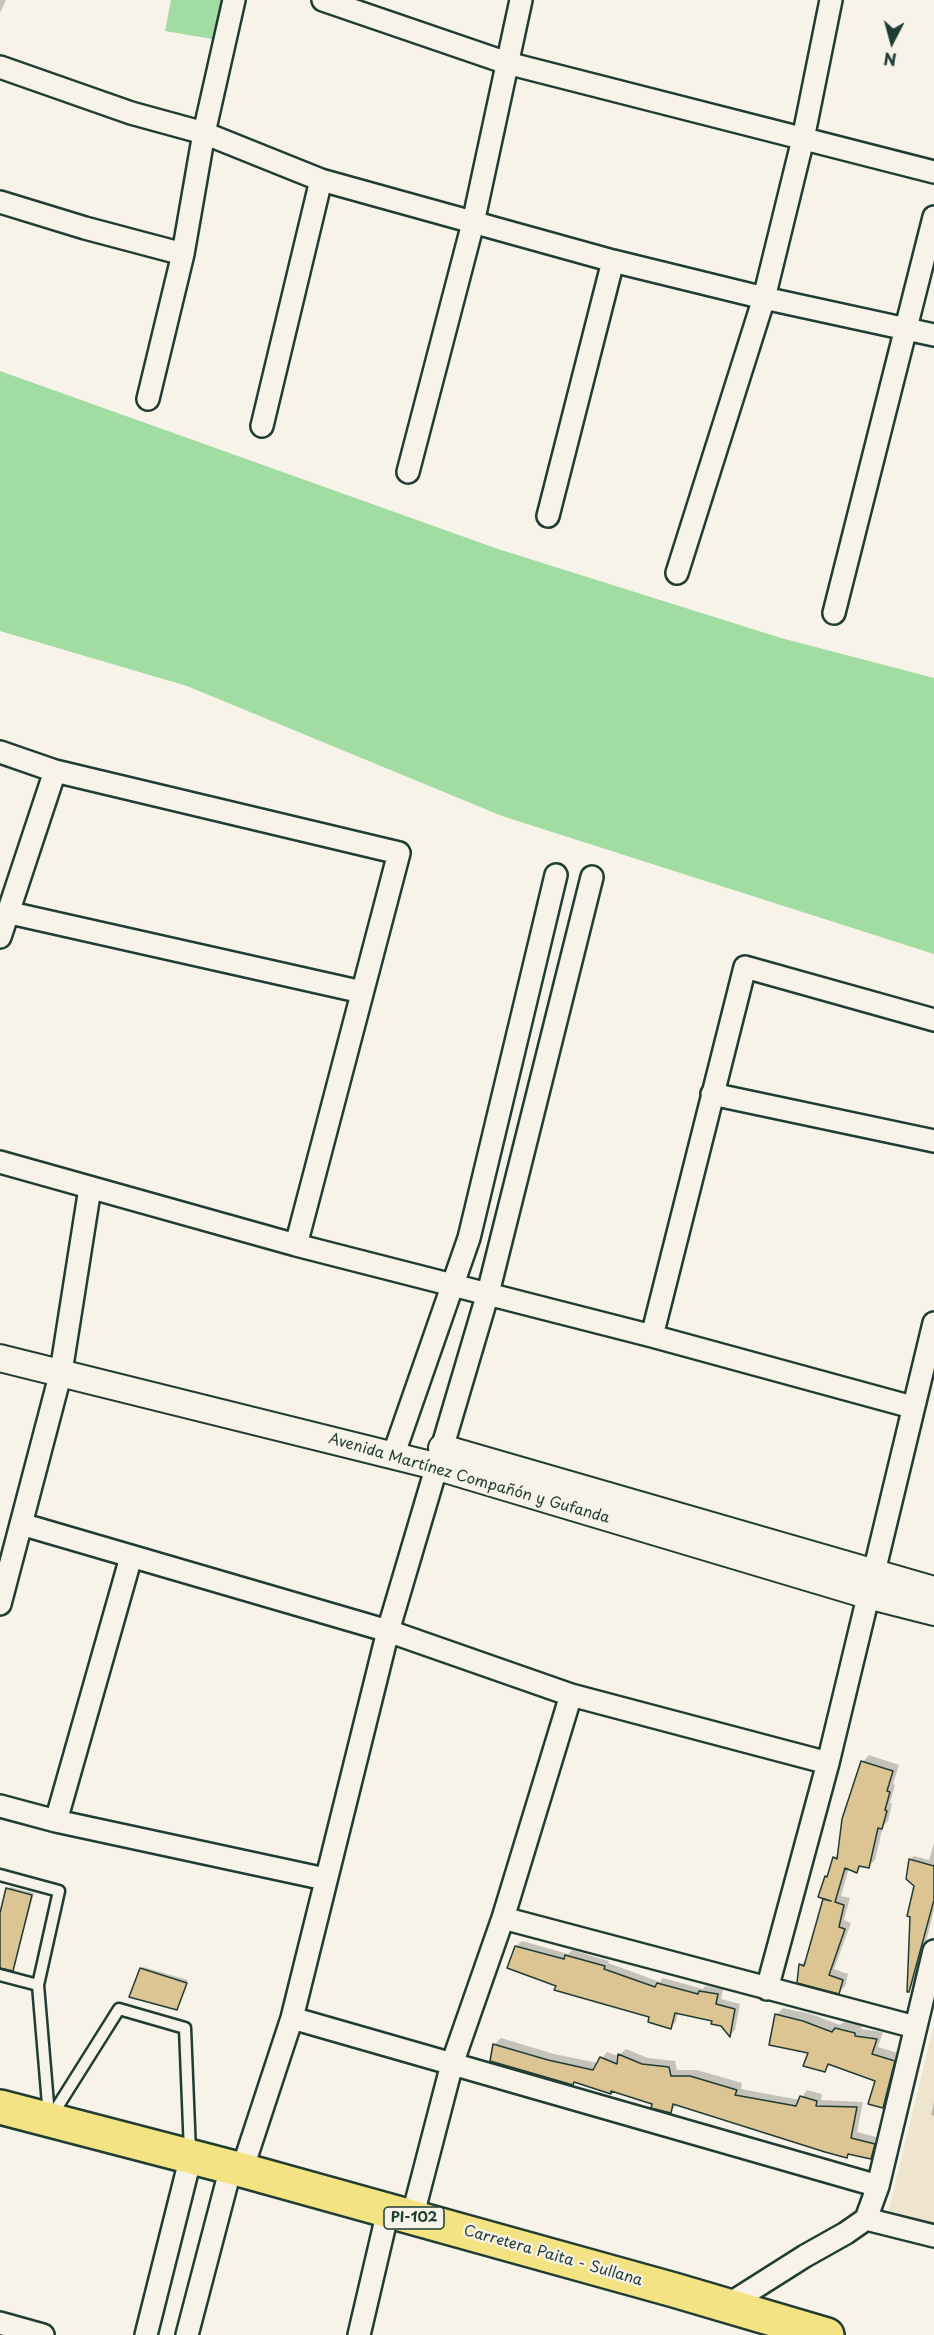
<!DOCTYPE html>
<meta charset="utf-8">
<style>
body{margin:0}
#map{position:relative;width:934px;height:2335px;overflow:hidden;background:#f7f3e8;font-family:"Playpen Sans",sans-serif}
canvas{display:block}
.north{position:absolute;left:862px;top:12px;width:60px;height:60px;-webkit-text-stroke:4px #f7f3e8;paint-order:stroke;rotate:186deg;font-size:16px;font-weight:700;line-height:24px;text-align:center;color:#1f3d34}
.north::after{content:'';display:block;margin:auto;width:21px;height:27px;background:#1f3d34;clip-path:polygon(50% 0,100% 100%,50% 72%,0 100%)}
</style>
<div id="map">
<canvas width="934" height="2335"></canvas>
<div class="north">N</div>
</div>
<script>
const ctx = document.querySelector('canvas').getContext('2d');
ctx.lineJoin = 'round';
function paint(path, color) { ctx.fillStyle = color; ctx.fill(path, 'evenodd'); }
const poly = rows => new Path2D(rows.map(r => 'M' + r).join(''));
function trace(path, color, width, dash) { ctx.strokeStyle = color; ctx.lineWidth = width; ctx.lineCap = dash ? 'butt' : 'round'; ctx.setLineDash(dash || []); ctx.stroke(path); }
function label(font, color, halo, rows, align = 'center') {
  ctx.font = font + ' "Playpen Sans",sans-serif'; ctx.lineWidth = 4.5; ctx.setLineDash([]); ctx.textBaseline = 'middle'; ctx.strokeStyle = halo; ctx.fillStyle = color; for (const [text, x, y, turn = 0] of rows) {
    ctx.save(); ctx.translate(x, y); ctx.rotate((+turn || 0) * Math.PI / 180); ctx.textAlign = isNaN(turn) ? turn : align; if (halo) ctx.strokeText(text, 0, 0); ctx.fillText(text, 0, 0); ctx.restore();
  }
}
paint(poly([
 [934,2024,934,2224,888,2213]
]), '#efe5ce');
paint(poly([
 [171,0,225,0,218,40,165,31],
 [0,371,498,549,781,638,934,678,934,954,502,816,187,686,0,631]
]), '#a1dca2');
paint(poly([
 [0,0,6,0,0,13],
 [869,1755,899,1765,893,1784,895,1785,890,1803,892,1804,888,1821,883,1826,875,1860,868,1866,862,1865,857,1871,849,1868,841,1896,850,1898,844,1920,851,1923,834,1969,848,1974,845,1986,839,1992,799,1981,801,1964,808,1959,826,1898,826,1877,830,1873,834,1858,839,1853,863,1762],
 [934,1843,934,1909,918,1975,909,1991,915,1885,910,1860,914,1856,929,1860],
 [10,1887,34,1893,13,1969,0,1966,0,1919],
 [522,1941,568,1954,572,1950,609,1961,608,1963,660,1982,663,1978,703,1989,705,1986,723,1989,721,1999,740,2004,735,2030,730,2035,714,2020,678,2012,676,2022,670,2027,651,2016,558,1985,516,1946],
 [143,1967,188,1980,177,2009,141,1969],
 [783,2008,811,2014,840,2025,844,2022,862,2026,861,2029,883,2032,878,2047,901,2054,890,2099,883,2106,877,2080,831,2064,824,2070,776,2015],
 [501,2038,554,2054,598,2063,607,2052,618,2056,626,2049,648,2058,675,2061,677,2070,697,2070,742,2083,741,2089,800,2100,807,2090,822,2094,821,2100,863,2102,857,2132,880,2138,877,2151,871,2158,850,2153,847,2156,677,2104,670,2112,653,2103,612,2090,610,2092,576,2081,573,2084,494,2045],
 [934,2102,934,2116,931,2115]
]), '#0003');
const building = poly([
 [861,1761,893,1771,887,1791,890,1792,885,1810,887,1811,882,1829,878,1828,869,1868,859,1866,857,1873,845,1868,835,1902,844,1905,839,1927,845,1929,829,1975,843,1980,839,1994,797,1983,799,1964,804,1966,823,1899,831,1901,818,1897,825,1876,827,1877,833,1857,837,1859,842,1819,861,1761],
 [909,1859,934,1866,934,1900,909,1992,907,1992,910,1917,907,1916,914,1886,906,1879,909,1859],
 [6,1888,32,1895,13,1971,0,1968,0,1913,6,1888],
 [515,1946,564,1959,565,1955,605,1966,604,1969,655,1987,657,1983,698,1994,699,1991,718,1994,716,2004,735,2009,730,2037,721,2026,711,2024,712,2021,675,2013,671,2029,648,2022,649,2017,554,1990,556,1986,507,1968,515,1946],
 [140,1968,187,1983,177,2010,129,1997,140,1968],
 [775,2014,803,2021,832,2032,835,2028,855,2033,855,2036,877,2039,872,2054,895,2061,883,2108,868,2104,875,2081,828,2064,825,2072,803,2066,808,2053,769,2045,775,2014],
 [493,2044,548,2060,593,2070,600,2057,617,2064,618,2054,642,2064,669,2067,671,2076,690,2076,737,2090,735,2095,796,2106,800,2096,817,2101,816,2106,857,2107,851,2138,875,2144,871,2159,848,2154,847,2158,825,2152,673,2104,671,2113,651,2108,652,2104,611,2091,611,2094,574,2082,573,2085,490,2061,493,2044]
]);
paint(building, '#dcc493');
trace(building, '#1f3d34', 1.5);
const service = poly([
 [0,1875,59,1891,38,1985,49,2116],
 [0,1975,38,1985],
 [51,2117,119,2009,185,2028,190,2152]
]);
const minor = poly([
 [323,0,507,63,934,172],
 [0,67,131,113,204,133,321,180,613,261,764,298,934,335],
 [0,202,85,228,183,254],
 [148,399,183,254,204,133,234,0],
 [262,426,321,180],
 [408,472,473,223,521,0],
 [548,516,613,261],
 [677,573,764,298,803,139,831,0],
 [834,613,934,217],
 [0,752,55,771,399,853,296,1245],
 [6,912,362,992],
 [0,937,55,771],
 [712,1094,934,1141],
 [0,1162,296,1245,652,1336,912,1407],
 [652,1336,745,967,934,1020],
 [393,1456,469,1238,556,875],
 [21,1524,388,1631,571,1695,828,1763],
 [0,1604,61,1372,90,1188],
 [0,1806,56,1821,325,1879],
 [56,1821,131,1557],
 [503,1918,915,2027],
 [767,1989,828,1763,934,1323],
 [292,2018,878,2186],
 [242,2170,292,2018,388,1631,488,1293,592,877],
 [412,2218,452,2064,503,1918,571,1695],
 [866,2219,934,2236],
 [726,2306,805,2256,846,2233,866,2219,878,2186,934,1951],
 [0,2323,43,2335],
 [146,2335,191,2156],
 [187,2335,231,2167],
 [359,2335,388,2211]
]);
const tertiary = poly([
 [0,1358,435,1466,867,1595,934,1612],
 [442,1448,934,1590]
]);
const primary = poly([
 [0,2107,242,2170,674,2290,827,2335]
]);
trace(service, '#1f3d34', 15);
trace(minor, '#1f3d34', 26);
trace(tertiary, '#1f3d34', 30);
trace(primary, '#1f3d34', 38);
trace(service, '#f7f3e8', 10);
trace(minor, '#f7f3e8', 21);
trace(tertiary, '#f7f3e8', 26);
trace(primary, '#f4e382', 33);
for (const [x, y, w] of [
 [414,2218,60]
]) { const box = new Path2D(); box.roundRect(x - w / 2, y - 11, w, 22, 4.5); ctx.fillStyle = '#f7f3e8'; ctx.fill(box); trace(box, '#1f3d34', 1.5); }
label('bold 14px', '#1f3d34', null, [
 ["PI-102",414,2218]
]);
label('15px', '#1f3d34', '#f7f3e8', [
 ["Avenida Martínez Compañón y Gufanda",469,1479,16],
 ["Carretera Paita - Sullana",553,2256,16]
]);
</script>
